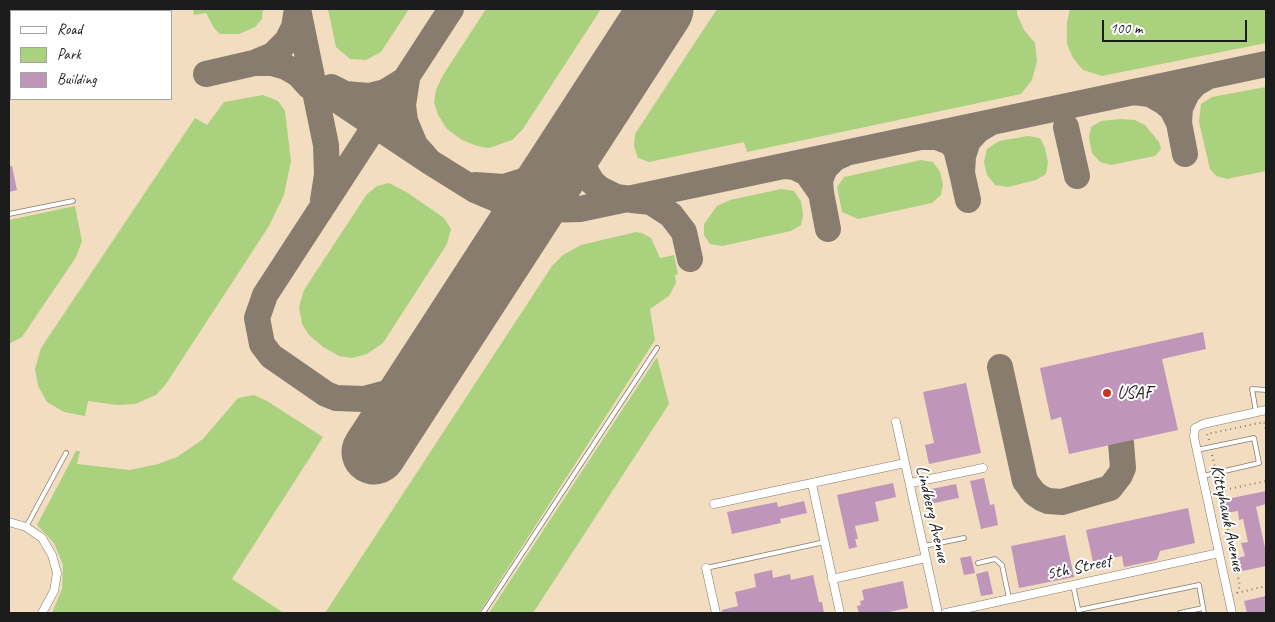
<!DOCTYPE html>
<style>
body{margin:0}
#map{position:relative;width:1275px;height:622px;overflow:hidden;background:#f2ddc0;font-family:Caveat,sans-serif}
canvas{display:block}
.frame{position:absolute;inset:0;border:10px solid #1c1c1c;pointer-events:none}
.legend{position:absolute;left:10px;top:10px;width:162px;height:90px;box-sizing:border-box;background:#fff;border:1px solid #a4a4a4;margin:0;padding:6px 9px;list-style:none;font-size:15px;color:#1c1c1c}
.legend li{display:flex;align-items:center;gap:10px;height:25px}
.legend b{width:25px;border:1px solid #a4a4a4}
.scale{position:absolute;left:1102px;top:20px;width:145px;height:22px;box-sizing:border-box;border:2px solid #1c1c1c;border-top:0;padding-left:6px;font-size:15px;line-height:18px;white-space:nowrap;color:#1c1c1c;-webkit-text-stroke:4px #fff;paint-order:stroke}
</style>
<div id="map">
<canvas width="1275" height="622"></canvas>
<div class="frame"></div>
<ul class="legend">
<li><b style="height:6px;background:#fff"></b>Road</li>
<li><b style="height:14px;background:#aad27e"></b>Park</li>
<li><b style="height:14px;background:#bf95b9"></b>Building</li>
</ul>
<div class="scale">100 m</div>
</div>
<script>
const ctx = document.querySelector('canvas').getContext('2d');
ctx.lineJoin = 'round';
function paint(path, color) { ctx.fillStyle = color; ctx.fill(path, 'evenodd'); }
const poly = rows => new Path2D(rows.map(r => 'M' + r).join(''));
function trace(path, color, width, dash) { ctx.strokeStyle = color; ctx.lineWidth = width; ctx.lineCap = dash ? 'butt' : 'round'; ctx.setLineDash(dash || []); ctx.stroke(path); }
function label(font, color, halo, rows, align = 'center') {
  ctx.font = font + ' Caveat,sans-serif'; ctx.lineWidth = 4; ctx.setLineDash([]); ctx.textBaseline = 'middle'; ctx.strokeStyle = halo; ctx.fillStyle = color; for (const [text, x, y, turn = 0] of rows) {
    ctx.save(); ctx.translate(x, y); ctx.rotate((+turn || 0) * Math.PI / 180); ctx.textAlign = isNaN(turn) ? turn : align; if (halo) ctx.strokeText(text, 0, 0); ctx.fillText(text, 0, 0); ctx.restore();
  }
}
paint(poly([
 [193,9,263,9,262,19,255,27,239,34,220,34,214,28,206,13,194,15],
 [328,9,409,9,381,52,366,60,350,59,336,47],
 [486,9,601,9,523,129,512,140,489,148,477,146,462,140,447,129,438,115,434,102,436,90,443,75],
 [717,9,1017,9,1017,14,1024,30,1035,43,1037,61,1032,80,1021,94,747,152,744,142,649,162,638,158,634,146,635,134],
 [1070,9,1266,9,1266,43,1102,76,1083,70,1073,58,1067,44,1067,22],
 [1266,87,1266,171,1227,179,1216,176,1210,169,1199,122,1201,104,1212,97],
 [263,95,278,101,285,111,291,161,284,195,269,226,166,384,156,395,135,404,117,405,88,401,85,416,64,412,47,402,38,386,35,369,41,348,195,118,207,125,224,102],
 [1120,119,1135,120,1145,125,1159,142,1161,149,1155,156,1111,165,1100,162,1092,153,1089,138,1091,127,1101,121],
 [1028,136,1040,138,1045,148,1048,162,1046,174,1036,180,1008,187,995,185,987,175,984,162,987,149,999,141],
 [921,160,933,162,940,172,943,184,941,195,932,203,858,219,842,212,837,187,844,177],
 [389,183,408,193,444,218,451,229,447,244,383,343,367,354,352,358,339,356,323,347,309,335,302,324,299,307,304,290,367,194,377,186],
 [781,189,794,191,801,201,803,214,801,225,791,231,722,246,710,244,704,235,704,224,717,206,730,200],
 [75,206,82,241,76,257,22,337,9,344,9,220],
 [636,232,642,233,651,238,660,258,674,255,678,274,675,275,676,283,669,296,650,309,655,340,479,613,325,613,552,266,563,255,581,245],
 [657,357,669,404,533,613,489,613],
 [254,395,267,401,323,437,232,579,284,613,52,613,62,589,63,565,54,543,37,525,76,451,80,451,77,464,130,470,158,464,177,457,203,439,238,398]
]), '#aad27e');
trace(poly([
 [297,9,294,27,287,41,273,55,254,63,272,63,286,67,298,74,309,86],
 [298,9,326,145,327,175,323,200],
 [206,74,254,63],
 [298,74,430,162,415,145,405,121,403,105,407,79],
 [331,87,345,94,369,96,385,92,403,81],
 [1133,92,1150,94,1164,102,1172,109,1179,123,1180,108,1187,93,1195,84,1207,77],
 [1179,123,1185,154],
 [1066,127,1077,176],
 [924,137,937,137,950,142,956,149,962,173,963,156,968,141,978,130,990,123],
 [430,162,475,190,508,204,542,210,580,209,1266,64],
 [786,166,795,167,807,173,821,193,820,180,825,168,835,158,844,154],
 [962,173,968,200],
 [475,185,504,187,541,175,562,156,596,108,582,140,581,153,584,168,592,182,600,189,616,197,631,199],
 [821,193,828,229],
 [632,200,651,202,671,215,684,232,690,259],
 [439,351,421,373,394,391,364,399,336,398,326,394,271,356,262,344,257,318,265,295,451,9],
 [1000,367,1025,481,1034,493,1041,498,1048,501,1062,502,1110,488,1120,475,1123,468,1121,443]
]), '#877c6e', 26);
trace(poly([
 [374,452,661,9]
]), '#877c6e', 65);
paint(poly([
 [9,166,12,166,17,190,9,192],
 [1203,332,1206,349,1162,359,1178,430,1069,454,1061,417,1051,420,1040,368],
 [966,383,981,453,929,464,925,445,934,443,923,392],
 [984,478,990,505,994,504,998,525,981,529,970,481],
 [893,483,896,497,875,502,879,521,855,526,858,539,855,539,857,547,849,549,837,495],
 [956,484,959,498,924,505,921,491],
 [1266,491,1266,504,1256,507,1266,552,1266,566,1238,572,1235,559,1245,556,1241,543,1248,542,1243,519,1239,520,1238,511,1225,513,1222,500],
 [804,501,807,513,780,519,781,523,732,534,727,512,777,502,778,507],
 [1188,508,1195,543,1160,551,1157,560,1124,567,1122,556,1093,562,1086,530],
 [1065,535,1074,577,1019,588,1011,546],
 [971,556,975,573,964,575,960,558],
 [772,570,773,578,790,574,791,580,813,575,819,602,822,602,824,613,722,613,722,610,738,606,735,592,756,587,754,574],
 [988,571,993,594,981,596,976,574],
 [903,581,908,608,884,613,859,613,857,606,861,605,860,601,864,600,862,590],
 [1266,596,1266,613,1247,613,1244,601]
]), '#bf95b9');
const service = poly([
 [9,214,73,201],
 [1256,412,1252,389,1266,390],
 [1197,450,1254,438,1259,463,1203,476],
 [26,527,66,453],
 [924,546,964,538],
 [978,563,995,559,1002,565,1009,598],
 [706,568,825,542],
 [1073,585,1079,613],
 [1079,610,1199,585,1204,613],
 [483,613,657,348],
 [1180,613,1203,608]
]);
const minor = poly([
 [896,422,938,613],
 [911,483,983,468],
 [812,484,840,613],
 [714,504,905,463],
 [9,522,26,527,42,538,52,555,57,573,54,591,42,613],
 [706,568,716,613],
 [832,579,926,558],
 [946,613,1219,553],
 [1232,613,1194,437,1195,428,1203,424,1266,410]
]);
trace(service, '#877c6e', 5.5);
trace(minor, '#877c6e', 9);
trace(poly([
 [1209,440,1207,434,1264,422,1266,431],
 [1212,455,1215,467],
 [1217,479,1220,491],
 [1237,593,1240,586,1220,491,1266,481],
 [1237,593,1266,586]
]), '#877c6e', 2, [1, 4]);
trace(service, '#fff', 4);
trace(minor, '#fff', 8);
for (const [x, y, r, color] of [
 [1107,393,5,"#c8321e"]
]) { const dot = new Path2D(); dot.arc(x, y, r, 0, 2 * Math.PI); ctx.fillStyle = color; ctx.fill(dot); trace(dot, '#fff', 2); }
label('18px', '#1c1c1c', '#fff', [
 ["USAF",1117,393]
], 'left');
label('18px', '#1c1c1c', '#fff', [
 ["Lindberg Avenue",932,514,77],
 ["Kittyhawk Avenue",1227,518,78],
 ["5th Street",1079,568,-12]
]);
</script>
